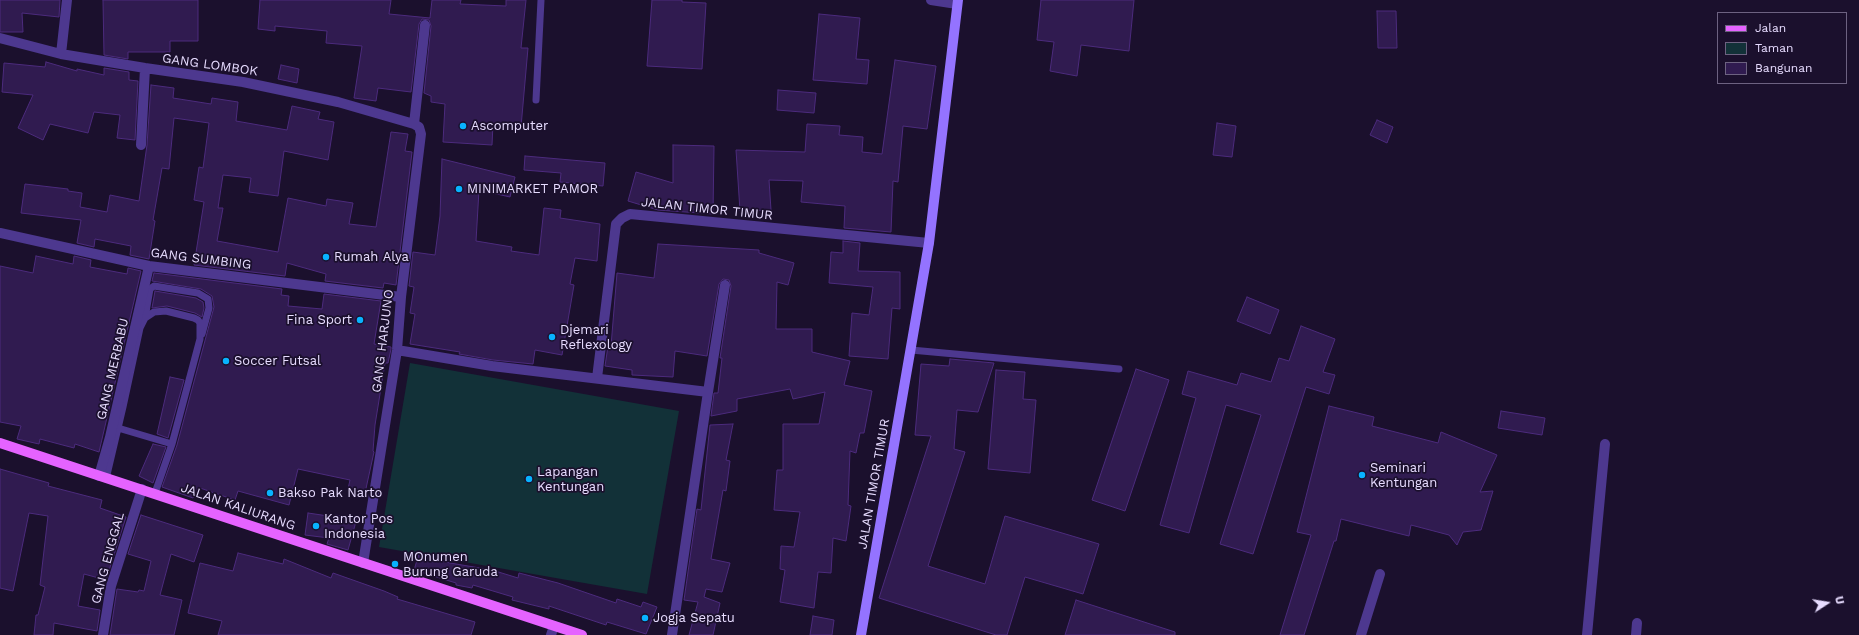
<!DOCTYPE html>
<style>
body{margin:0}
#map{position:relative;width:1859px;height:635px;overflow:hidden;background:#1b102d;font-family:"Work Sans",sans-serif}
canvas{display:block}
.legend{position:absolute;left:1717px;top:12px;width:130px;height:72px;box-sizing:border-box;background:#1b102d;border:1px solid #6d6281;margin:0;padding:5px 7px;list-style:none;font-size:12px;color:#e7dcff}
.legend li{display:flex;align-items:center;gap:8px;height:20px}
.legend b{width:20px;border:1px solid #6d6281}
.north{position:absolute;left:1807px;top:583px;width:40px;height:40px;-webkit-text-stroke:3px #1b102d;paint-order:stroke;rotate:78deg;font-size:11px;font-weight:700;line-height:16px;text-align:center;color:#e7dcff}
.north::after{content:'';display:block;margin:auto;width:14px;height:18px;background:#e7dcff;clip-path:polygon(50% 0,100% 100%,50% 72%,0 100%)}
</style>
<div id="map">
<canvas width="1859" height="635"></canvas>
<ul class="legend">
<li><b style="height:5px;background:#e563ff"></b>Jalan</li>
<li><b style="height:11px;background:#123138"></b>Taman</li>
<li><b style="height:11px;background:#301b50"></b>Bangunan</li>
</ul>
<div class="north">U</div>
</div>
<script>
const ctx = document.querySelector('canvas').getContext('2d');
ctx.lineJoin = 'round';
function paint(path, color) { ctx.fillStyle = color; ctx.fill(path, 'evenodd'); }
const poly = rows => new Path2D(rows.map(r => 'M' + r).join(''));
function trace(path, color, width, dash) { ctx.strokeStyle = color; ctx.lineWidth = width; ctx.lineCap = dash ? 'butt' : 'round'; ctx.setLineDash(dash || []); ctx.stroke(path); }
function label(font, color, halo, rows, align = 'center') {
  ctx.font = font + ' "Work Sans",sans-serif'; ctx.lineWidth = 3.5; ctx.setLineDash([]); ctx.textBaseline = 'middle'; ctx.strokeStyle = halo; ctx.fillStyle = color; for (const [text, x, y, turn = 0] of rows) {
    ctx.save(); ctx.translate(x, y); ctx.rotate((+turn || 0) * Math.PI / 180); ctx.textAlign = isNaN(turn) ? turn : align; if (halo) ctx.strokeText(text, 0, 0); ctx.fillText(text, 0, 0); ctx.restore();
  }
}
paint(poly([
 [410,363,679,411,647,594,379,547]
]), '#123138');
const building = poly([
 [0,0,60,0,59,17,22,13,23,32,0,32,0,0],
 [103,0,198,0,198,41,170,41,170,52,128,52,128,59,104,55,103,0],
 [260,0,391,0,389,14,430,18,432,0,461,0,460,4,506,6,506,0,526,0,521,48,528,48,521,127,493,124,492,145,443,142,445,104,431,102,431,96,424,93,431,26,429,20,422,19,419,24,411,92,378,88,376,101,354,98,362,46,326,43,327,31,275,26,275,31,258,29,260,0],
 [652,0,682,0,682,2,706,3,702,69,647,66,652,0],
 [1041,0,1134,0,1129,51,1081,45,1077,76,1050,71,1054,42,1037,40,1041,0],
 [1377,11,1396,11,1397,48,1378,48,1377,11],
 [819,14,860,18,856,59,869,60,867,84,813,80,819,14],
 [895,60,936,66,927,129,903,126,898,182,893,181,891,232,844,228,845,206,801,202,803,181,769,180,771,210,740,211,736,150,805,152,807,124,840,126,839,135,863,137,862,152,882,154,895,60],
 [46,62,77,71,77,69,104,75,104,68,129,72,129,80,138,81,135,140,117,138,120,115,94,112,88,133,50,124,43,140,18,128,33,95,2,92,4,63,45,67,46,62],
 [281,65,299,69,297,83,278,79,281,65],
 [151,85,174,88,173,98,211,104,212,98,238,102,236,121,287,130,292,106,320,112,318,119,334,122,328,160,284,151,278,196,249,192,251,178,223,175,218,208,223,208,217,241,278,252,288,198,326,206,327,199,353,203,349,224,376,227,391,132,408,134,405,151,412,152,396,285,384,283,383,288,325,281,326,274,287,263,285,276,194,265,204,202,194,200,199,167,203,168,209,123,174,118,169,169,162,168,153,220,155,221,149,259,130,255,131,246,95,239,94,247,77,243,81,220,21,213,25,184,68,189,68,191,82,193,80,207,107,212,110,195,139,201,147,145,151,85],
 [778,90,816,93,814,113,777,110,778,90],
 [1377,120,1393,127,1387,143,1370,135,1377,120],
 [1217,123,1236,126,1232,157,1213,155,1217,123],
 [673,145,714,146,713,214,658,210,628,201,636,172,673,183,673,145],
 [525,156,605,163,603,186,560,182,561,173,524,170,525,156],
 [442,159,515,177,510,197,479,190,476,241,512,247,511,251,539,255,544,208,561,210,560,218,600,224,597,261,575,258,570,284,574,285,562,355,535,350,533,364,493,360,459,354,460,352,410,344,415,314,410,313,414,287,409,286,413,252,435,255,440,216,442,159],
 [843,241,860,243,858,271,900,272,900,309,892,308,888,359,849,356,852,313,869,315,873,287,829,283,831,252,843,253,843,241],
 [658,244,759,250,759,253,794,263,788,285,777,282,776,329,812,329,812,352,850,361,844,385,872,391,864,433,860,433,856,453,850,451,848,505,851,506,846,541,833,538,831,573,818,572,814,608,780,602,785,570,780,569,781,546,794,547,800,512,774,510,777,470,783,470,783,424,819,424,825,392,793,399,790,389,737,399,737,411,711,416,714,393,718,393,722,358,720,358,731,286,729,280,723,279,719,284,707,356,675,351,673,377,632,375,632,370,605,366,608,346,611,346,617,273,654,278,658,244],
 [36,256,73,264,74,256,91,260,90,267,127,274,128,268,141,271,99,452,75,444,74,448,40,439,39,444,17,439,21,426,0,422,0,266,33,273,36,256],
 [154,273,282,289,281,295,289,296,288,306,322,309,324,294,381,301,374,344,391,347,391,349,388,363,385,363,375,425,373,451,374,452,365,493,348,489,350,480,298,469,289,505,238,491,235,500,200,488,193,498,162,487,177,445,214,307,212,296,201,289,152,281,154,273],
 [155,291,196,298,203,302,204,308,202,317,195,313,167,306,152,308,155,291],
 [1247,297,1279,310,1270,334,1237,321,1247,297],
 [1301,326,1335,339,1323,372,1335,375,1329,394,1306,387,1253,554,1220,544,1261,415,1226,405,1189,533,1160,525,1196,398,1182,394,1188,371,1237,385,1241,373,1271,382,1279,358,1289,361,1301,326],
 [950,359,994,363,978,412,957,410,954,449,965,452,928,566,985,584,1005,516,1099,544,1083,594,1025,577,1007,635,996,635,879,598,931,436,915,435,921,364,949,366,950,359],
 [1136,369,1169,380,1125,511,1092,500,1136,369],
 [996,370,1025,372,1023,399,1036,400,1030,473,988,469,996,370],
 [170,377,184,380,168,438,157,434,170,377],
 [1329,406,1374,417,1372,426,1438,443,1441,432,1497,455,1480,492,1493,491,1481,530,1463,532,1457,545,1449,535,1411,525,1409,536,1341,519,1336,541,1334,541,1304,635,1280,635,1311,535,1297,532,1329,406],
 [1501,411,1545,418,1542,435,1498,428,1501,411],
 [733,424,726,460,730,461,726,491,723,490,711,559,730,563,722,592,706,589,704,597,720,603,713,635,689,635,698,602,684,600,697,509,701,510,710,425,733,424],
 [153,444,166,447,153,483,139,476,153,444],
 [0,469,49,483,48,486,102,500,100,508,126,517,106,580,84,574,78,606,100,610,97,631,54,623,53,635,34,635,36,615,38,615,45,587,40,585,48,516,29,513,13,591,0,588,0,469],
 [308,513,335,517,335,515,357,518,348,550,327,544,329,538,305,535,308,513],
 [141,515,203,535,194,562,171,554,160,595,182,600,174,635,110,635,117,589,138,592,139,590,144,591,151,561,128,554,141,515],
 [238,553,283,564,284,559,331,578,333,573,384,591,398,597,397,599,475,622,471,635,218,635,222,621,188,613,200,563,233,571,238,553],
 [419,554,450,563,492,570,518,578,519,573,558,583,616,603,617,599,641,607,643,602,657,607,646,634,607,622,606,625,549,606,549,609,512,600,513,597,473,585,472,588,456,585,456,583,414,570,419,554],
 [1076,600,1175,632,1175,635,1065,635,1076,600],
 [813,616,834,620,832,635,810,635,813,616]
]);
paint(building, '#301b50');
trace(building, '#4c2b7d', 1);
trace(poly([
 [536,100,541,0],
 [145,318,150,289,154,286,198,293,208,299,209,308,202,334],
 [911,350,1119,369],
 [118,428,172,444],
 [106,479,123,407,140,328,145,318,154,312,166,311,194,318,198,320,200,323,200,339,172,444,155,493]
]), '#4d388f', 7);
trace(poly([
 [931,0,957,4],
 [0,38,61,54,145,68,243,82,338,102,414,124,419,127,421,134,401,297,397,350,363,563],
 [61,54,67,0],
 [414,124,425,25],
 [141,145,145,68],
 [0,233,149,266,401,297],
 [397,350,492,366,708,392,672,635],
 [597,378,616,224,622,218,630,214,929,243],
 [708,392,725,285],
 [99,476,110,437,149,266],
 [103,635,111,586,142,489],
 [551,635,554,626],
 [1361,635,1380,574],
 [1587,635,1605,444],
 [1636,635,1637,623]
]), '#4d388f', 10);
trace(poly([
 [861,635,929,243,958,0]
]), '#9473ff', 10);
trace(poly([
 [0,443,582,635]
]), '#e563ff', 10);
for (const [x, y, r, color] of [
 [463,126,4,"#08b3ff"],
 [459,189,4,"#08b3ff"],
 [326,257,4,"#08b3ff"],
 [360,320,4,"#08b3ff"],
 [552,337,4,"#08b3ff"],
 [226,361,4,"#08b3ff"],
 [1362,475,4,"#08b3ff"],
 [529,479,4,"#08b3ff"],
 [270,493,4,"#08b3ff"],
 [316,526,4,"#08b3ff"],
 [395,564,4,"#08b3ff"],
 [645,618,4,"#08b3ff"]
]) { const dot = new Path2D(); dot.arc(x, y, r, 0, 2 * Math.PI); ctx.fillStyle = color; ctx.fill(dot); trace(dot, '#1b102d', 1.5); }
label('13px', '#e7dcff', '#1b102d', [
 ["GANG LOMBOK",210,65,8],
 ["JALAN TIMOR TIMUR",707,209,6],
 ["GANG SUMBING",201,259,7],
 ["GANG HARJUNO",383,341,-83],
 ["GANG MERBABU",113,369,-77],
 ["JALAN TIMOR TIMUR",874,484,-80],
 ["JALAN KALIURANG",238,507,19],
 ["GANG ENGGAL",108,558,-75]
]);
label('13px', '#e7dcff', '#1b102d', [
 ["Ascomputer",471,126],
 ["MINIMARKET PAMOR",467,189],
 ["Rumah Alya",334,257],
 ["Fina Sport",352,320,"right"],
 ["Djemari",560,330],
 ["Reflexology",560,345],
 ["Soccer Futsal",234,361],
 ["Seminari",1370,468],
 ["Kentungan",1370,483],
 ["Lapangan",537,472],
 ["Kentungan",537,487],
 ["Bakso Pak Narto",278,493],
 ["Kantor Pos",324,519],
 ["Indonesia",324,534],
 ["MOnumen",403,557],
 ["Burung Garuda",403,572],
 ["Jogja Sepatu",653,618]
], 'left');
</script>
